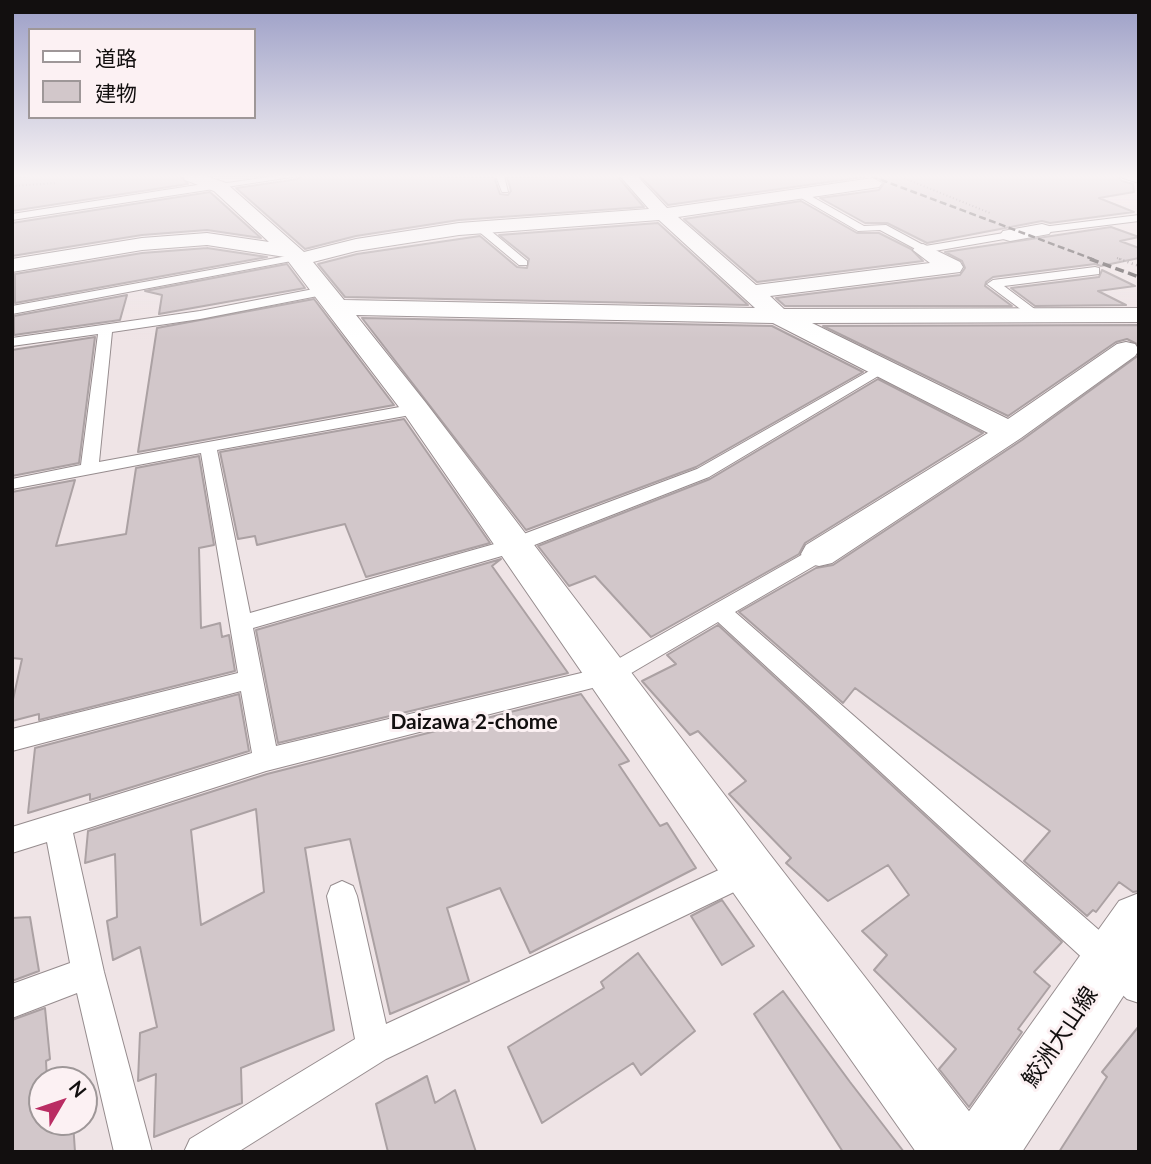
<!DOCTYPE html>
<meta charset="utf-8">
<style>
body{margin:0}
#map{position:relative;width:1151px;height:1164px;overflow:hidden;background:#efe4e6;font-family:Lato,"Noto Sans JP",sans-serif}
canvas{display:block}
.frame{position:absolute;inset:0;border:14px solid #120f0f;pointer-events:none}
.legend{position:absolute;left:28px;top:28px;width:228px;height:91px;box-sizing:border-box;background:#fcf1f3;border:2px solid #9e9798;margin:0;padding:9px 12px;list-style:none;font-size:21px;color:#120f0f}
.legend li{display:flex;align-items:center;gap:14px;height:35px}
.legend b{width:35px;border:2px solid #9e9798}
.north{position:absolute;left:28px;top:1066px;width:70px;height:70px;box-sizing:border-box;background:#fcf1f3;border:2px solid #9e9798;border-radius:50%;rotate:51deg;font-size:19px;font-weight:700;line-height:28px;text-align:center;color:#120f0f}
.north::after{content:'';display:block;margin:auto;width:24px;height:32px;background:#ba2d63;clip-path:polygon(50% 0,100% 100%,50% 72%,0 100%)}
</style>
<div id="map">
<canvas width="1151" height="1164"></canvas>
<div class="frame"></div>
<ul class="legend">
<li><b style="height:9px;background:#fff"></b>道路</li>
<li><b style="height:19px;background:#d2c7ca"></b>建物</li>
</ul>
<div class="north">N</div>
</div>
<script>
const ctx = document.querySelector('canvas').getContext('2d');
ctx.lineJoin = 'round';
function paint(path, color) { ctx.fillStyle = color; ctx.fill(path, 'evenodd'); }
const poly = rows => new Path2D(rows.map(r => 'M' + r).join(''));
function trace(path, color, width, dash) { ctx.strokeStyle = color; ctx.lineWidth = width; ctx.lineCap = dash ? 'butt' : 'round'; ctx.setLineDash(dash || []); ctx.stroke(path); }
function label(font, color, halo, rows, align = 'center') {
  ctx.font = font + ' Lato,"Noto Sans JP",sans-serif'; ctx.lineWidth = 6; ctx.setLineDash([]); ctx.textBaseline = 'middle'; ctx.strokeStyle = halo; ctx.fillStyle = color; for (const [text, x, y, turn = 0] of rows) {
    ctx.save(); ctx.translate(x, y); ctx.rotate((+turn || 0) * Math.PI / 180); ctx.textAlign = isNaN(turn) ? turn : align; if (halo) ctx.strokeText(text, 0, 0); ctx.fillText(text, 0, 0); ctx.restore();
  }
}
const building = poly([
 [36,176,180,176,188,184,12,211,12,178,36,176],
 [301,176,494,177,500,194,508,195,511,191,507,177,617,176,644,207,459,220,356,236,305,249,236,188,298,179,301,176],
 [640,176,870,176,668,205,640,176],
 [874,176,1118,176,1122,181,1133,184,1134,192,1099,198,1134,212,1050,223,1042,221,927,243,887,223,865,223,820,198,879,190,885,182,874,176],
 [210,192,261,238,207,230,142,235,12,256,12,223,210,192],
 [801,201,857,233,879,233,911,249,923,261,757,282,684,219,801,201],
 [658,223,748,305,345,297,318,264,357,254,480,236,517,267,527,268,529,259,499,235,658,223],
 [1111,227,1139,237,1120,241,1139,248,1139,258,1101,266,1095,264,993,277,986,282,985,286,1012,306,785,306,776,298,960,275,965,268,962,261,945,252,1111,227],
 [207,248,267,257,15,303,15,274,142,253,207,248],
 [287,264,305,288,159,314,162,295,145,291,287,264],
 [1102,270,1135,286,1098,291,1126,305,1035,306,1011,288,1099,277,1102,270],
 [127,295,120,320,14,335,14,316,127,295],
 [314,299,394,405,138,452,157,328,314,299],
 [362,318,772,326,863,372,696,467,526,530,362,318],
 [1139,325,1139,345,1127,339,1116,342,1008,416,823,326,1139,325],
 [95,337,79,463,12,476,12,350,95,337],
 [1139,355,1139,891,1133,892,1119,882,1096,912,1093,910,1087,916,1024,861,1050,831,855,688,843,703,739,612,816,568,833,565,1022,440,1139,355],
 [878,379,983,433,805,543,799,554,651,637,595,576,569,586,538,546,710,479,878,379],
 [404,419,490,543,366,577,345,524,257,545,255,536,238,539,220,452,404,419],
 [199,456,214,545,199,548,201,628,220,623,222,637,229,635,235,671,39,720,39,714,12,721,12,704,22,659,12,658,12,492,75,480,56,546,126,534,136,468,199,456],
 [501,559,492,566,568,673,278,743,256,630,501,559],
 [718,625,1062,942,1034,972,1050,986,1018,1029,1022,1032,969,1107,939,1069,956,1049,874,970,887,955,862,931,909,895,888,865,828,901,786,863,791,858,729,794,746,781,698,731,690,735,642,681,676,664,667,655,718,625],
 [239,694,249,751,90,800,90,794,28,813,35,748,239,694],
 [581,694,629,761,619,765,660,826,667,823,696,868,530,953,500,888,447,908,469,981,390,1014,350,839,305,848,334,1030,241,1068,242,1103,154,1137,156,1074,138,1081,140,1033,157,1027,140,947,113,960,107,921,117,917,115,854,85,863,88,831,267,774,581,694],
 [256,809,264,892,201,925,191,830,256,809],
 [722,900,754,946,722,965,691,916,722,900],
 [30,917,39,971,12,981,12,918,30,917],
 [638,953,695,1031,641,1075,633,1063,542,1123,508,1047,604,988,601,982,638,953],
 [783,991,850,1082,904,1152,843,1152,754,1014,783,991],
 [45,1008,50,1059,46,1061,47,1080,42,1080,42,1122,73,1122,75,1152,12,1152,12,1020,45,1008],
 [1139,1026,1139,1152,1059,1152,1107,1077,1102,1072,1139,1026],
 [427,1076,435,1103,455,1090,476,1152,388,1152,376,1104,427,1076]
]);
paint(building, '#d2c7ca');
trace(building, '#aba1a3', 2);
const service = poly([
 [276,176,298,176,12,220,12,214,216,182,220,184,276,176],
 [496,176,504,176,508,192,502,192,496,176],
 [1121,176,1139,177,1139,183,1123,178,1121,176],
 [796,191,802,191,864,226,886,225,925,246,1010,232,1015,235,1010,238,923,253,880,230,858,231,796,195,796,191],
 [1139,215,1139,221,1042,233,1037,230,1042,227,1139,215],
 [477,226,485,226,527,261,527,265,519,265,477,230,477,226],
 [298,254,302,255,302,259,12,314,12,306,298,254],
 [1095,267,1099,268,1099,274,1004,286,1040,313,1042,316,1035,320,987,284,993,280,1095,267],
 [324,287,330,291,328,294,200,319,112,332,99,462,416,404,424,409,416,414,217,450,250,613,505,541,697,469,878,366,883,365,890,369,709,477,519,551,253,628,276,746,602,668,812,549,826,549,829,554,826,559,735,612,1139,965,1139,1003,1127,999,718,622,616,682,266,771,73,833,104,972,152,1152,114,1152,77,993,12,1018,12,984,70,963,47,842,12,853,12,827,252,753,241,691,12,751,12,729,238,673,201,453,12,489,12,479,81,465,98,334,12,346,12,338,200,311,324,287],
 [749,856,759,860,764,870,759,880,386,1059,238,1152,184,1152,190,1139,355,1039,327,896,331,886,342,881,353,886,357,896,386,1024,749,856]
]);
const minor = poly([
 [183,176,206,176,226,183,304,252,356,239,459,223,649,209,620,176,637,176,667,208,873,178,882,183,879,187,678,217,756,285,930,263,913,250,916,246,923,244,960,262,963,267,960,272,952,273,770,296,784,309,1139,308,1139,322,812,323,1008,419,1117,344,1126,342,1135,344,1139,350,1135,356,1021,438,832,563,819,566,806,563,801,554,806,545,988,433,773,323,356,315,426,403,768,852,982,1128,992,1152,916,1152,730,888,405,415,285,257,207,245,142,250,12,272,12,259,142,238,207,233,269,242,214,191,185,180,183,176],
 [659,220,755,308,344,300,313,262,356,251,459,235,659,220],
 [1042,224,1049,226,1052,230,1049,234,1010,241,1003,239,1000,235,1003,231,1042,224]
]);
const secondary = poly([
 [1139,893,1139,972,1022,1152,947,1152,957,1128,1119,901,1139,893]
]);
trace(service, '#968c8e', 2);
trace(minor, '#968c8e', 2);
trace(secondary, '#968c8e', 2);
trace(poly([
 [901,177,990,213],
 [12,186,57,183],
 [1117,258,1124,260]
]), '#968e90', 2, [1, 2.5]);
trace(poly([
 [1119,259,1139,266]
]), '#968e90', 2.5, [1, 3.5]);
paint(service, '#fff');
paint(minor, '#fff');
paint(secondary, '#fff');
trace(poly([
 [871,176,1095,260]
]), '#544e4f', 2.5, [7, 3.5]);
trace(poly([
 [1090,259,1139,277]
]), '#544e4f', 3.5, [9, 4.5]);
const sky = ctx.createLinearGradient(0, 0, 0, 339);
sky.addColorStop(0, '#9b9ec6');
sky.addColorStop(0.52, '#f8f3f4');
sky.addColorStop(1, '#f8f3f400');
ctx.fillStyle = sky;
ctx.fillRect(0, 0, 1151, 339);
label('bold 21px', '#120f0f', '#fcf1f3', [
 ["Daizawa 2-chome",474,722]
]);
label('23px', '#120f0f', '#fcf1f3', [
 ["鮫洲大山線",1060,1037,-56]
]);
</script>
